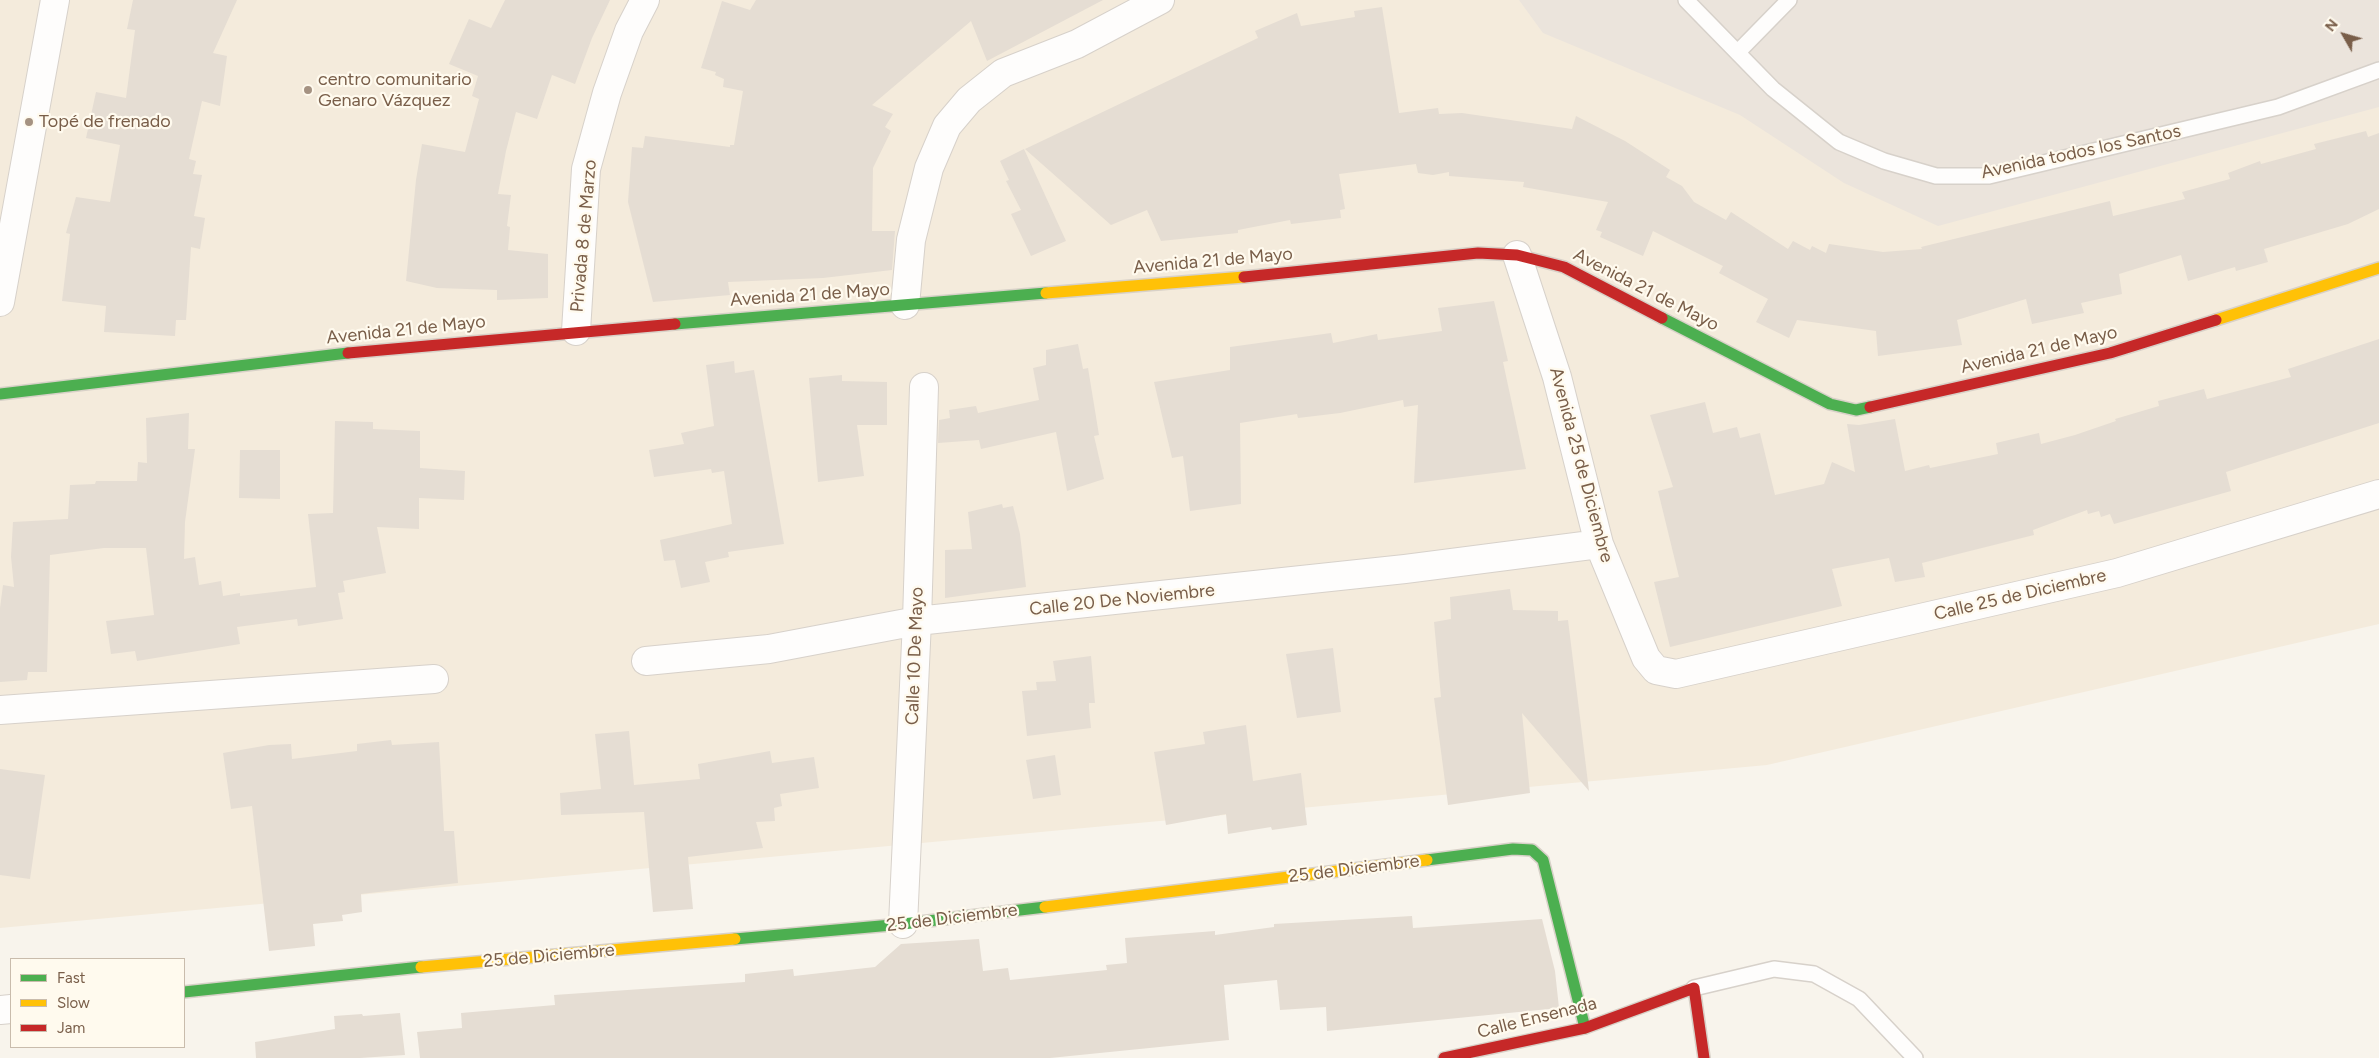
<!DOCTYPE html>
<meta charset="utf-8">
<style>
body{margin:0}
#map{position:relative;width:2379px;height:1058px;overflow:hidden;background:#f8f4ec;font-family:Figtree,sans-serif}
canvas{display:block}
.legend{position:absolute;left:10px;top:958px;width:175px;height:90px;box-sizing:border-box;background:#fffaee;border:1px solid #c9bcac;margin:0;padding:6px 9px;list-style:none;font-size:15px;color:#795e49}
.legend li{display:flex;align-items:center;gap:10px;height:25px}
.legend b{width:25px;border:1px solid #c9bcac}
.north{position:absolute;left:2319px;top:10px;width:50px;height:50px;-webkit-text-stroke:4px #fffaee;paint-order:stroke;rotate:308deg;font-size:14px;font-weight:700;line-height:20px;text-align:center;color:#795e49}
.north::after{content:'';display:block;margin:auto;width:18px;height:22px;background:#795e49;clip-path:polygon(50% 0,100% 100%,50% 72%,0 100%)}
</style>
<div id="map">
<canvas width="2379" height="1058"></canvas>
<ul class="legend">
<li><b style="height:6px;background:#4caf50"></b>Fast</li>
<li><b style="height:6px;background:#ffc107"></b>Slow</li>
<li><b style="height:6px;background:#c62828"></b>Jam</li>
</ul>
<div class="north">N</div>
</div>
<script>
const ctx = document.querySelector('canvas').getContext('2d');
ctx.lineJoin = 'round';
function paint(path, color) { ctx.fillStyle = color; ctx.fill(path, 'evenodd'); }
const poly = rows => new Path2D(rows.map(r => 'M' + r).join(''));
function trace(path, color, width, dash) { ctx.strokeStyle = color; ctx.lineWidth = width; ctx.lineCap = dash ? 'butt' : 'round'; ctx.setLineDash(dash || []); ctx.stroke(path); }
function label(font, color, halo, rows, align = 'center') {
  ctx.font = font + ' Figtree,sans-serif'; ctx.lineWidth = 4.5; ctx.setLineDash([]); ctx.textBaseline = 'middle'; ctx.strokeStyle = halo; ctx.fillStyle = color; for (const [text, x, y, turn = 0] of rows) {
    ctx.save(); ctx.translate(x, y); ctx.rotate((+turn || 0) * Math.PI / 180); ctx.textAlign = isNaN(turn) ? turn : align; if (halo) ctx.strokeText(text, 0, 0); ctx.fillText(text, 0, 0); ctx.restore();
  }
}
paint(poly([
 [0,0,2379,0,2379,624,1767,765,0,928]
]), '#f4ebdc');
paint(poly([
 [1519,0,2379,0,2379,107,1938,226,1844,183,1740,115,1543,33]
]), '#ebe4dc');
paint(poly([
 [133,0,237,0,213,53,227,56,220,106,202,101,189,159,196,161,193,174,202,175,194,216,205,218,200,249,191,247,186,320,176,320,175,336,104,332,106,306,62,301,70,234,66,233,76,197,110,202,120,145,86,138,96,92,126,98,135,30,127,29],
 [505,0,610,0,592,38,575,84,552,75,537,119,516,112,506,151,498,194,511,195,507,226,510,227,508,250,548,254,548,298,497,300,497,290,437,288,406,281,416,180,422,144,465,152,479,99,472,96,478,76,449,64,469,19,491,28],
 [756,0,1103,0,987,61,971,21,872,105,893,114,885,127,891,131,873,168,872,231,895,231,892,270,823,278,728,282,730,295,653,302,628,202,632,147,643,148,645,136,730,147,730,145,734,145,743,91,723,87,724,79,715,75,716,72,701,68,722,1,750,10],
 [1382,7,1399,113,1438,108,1439,114,1462,113,1572,129,1576,116,1625,141,1670,170,1666,177,1682,186,1694,202,1726,220,1731,212,1788,249,1793,241,1810,250,1812,246,1826,253,1829,244,1883,252,1922,249,1921,247,2110,201,2113,216,2185,199,2182,192,2230,179,2228,173,2260,161,2261,164,2316,149,2314,144,2366,131,2368,137,2379,133,2379,209,2348,224,2264,249,2268,262,2236,271,2235,267,2188,281,2181,255,2119,274,2122,294,2081,303,2084,313,2032,324,2026,299,1957,320,1962,345,1878,356,1876,331,1797,320,1789,338,1756,322,1768,299,1719,273,1723,266,1653,231,1643,256,1600,237,1602,232,1596,230,1608,202,1523,187,1524,182,1449,176,1449,172,1433,175,1418,173,1416,164,1339,174,1345,209,1340,210,1341,218,1291,224,1290,220,1238,230,1238,233,1161,241,1147,210,1111,225,1025,149,1258,38,1255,31,1297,13,1301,26,1355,17,1354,11],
 [1024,149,1066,241,1031,256,1011,214,1021,210,1006,181,1009,180,1000,161],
 [1494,301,1508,361,1503,362,1526,469,1414,483,1418,405,1404,407,1403,400,1340,413,1298,418,1297,414,1240,423,1241,504,1190,511,1183,456,1172,458,1154,382,1230,370,1230,347,1331,333,1333,343,1377,334,1378,340,1442,331,1438,308],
 [2379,339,2379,423,2226,472,2231,491,2114,524,2110,514,2101,517,2099,511,2088,514,2087,510,2033,530,2034,535,1922,563,1925,577,1895,582,1889,558,1832,569,1842,606,1670,647,1654,582,1679,577,1658,491,1673,487,1650,415,1705,402,1713,433,1737,427,1740,438,1760,433,1775,495,1824,484,1832,462,1855,472,1847,424,1859,425,1895,419,1905,471,1929,465,1930,468,1998,454,1996,443,2039,433,2041,444,2075,435,2116,421,2115,419,2159,406,2158,401,2204,389,2207,399,2291,377,2288,369],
 [1078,344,1083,369,1088,368,1099,435,1094,436,1104,479,1067,491,1056,432,981,449,979,440,938,443,939,420,950,418,949,410,976,406,978,413,1039,400,1033,368,1046,365,1046,350],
 [734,361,735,373,754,370,784,544,728,552,729,557,705,562,710,582,681,588,675,560,664,561,660,540,732,524,724,471,712,473,711,469,654,477,649,450,684,444,681,433,714,426,706,365],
 [842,375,842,381,887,382,887,425,857,425,864,476,818,482,809,378],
 [189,413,188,449,195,449,185,522,184,559,195,557,199,585,221,581,223,596,240,593,240,596,316,587,308,514,333,513,335,421,373,422,373,429,420,431,420,468,465,471,464,500,419,498,419,529,377,527,386,573,343,581,345,592,338,593,343,619,298,626,297,619,237,627,240,644,137,661,135,651,111,654,106,621,154,615,146,548,104,548,50,555,47,672,28,672,27,680,0,682,0,608,3,585,14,587,11,557,13,522,68,519,70,485,95,484,96,481,137,481,138,462,147,463,146,418],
 [240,450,280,450,280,499,239,498],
 [1002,504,1003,508,1013,506,1020,534,1026,587,945,598,945,550,972,549,968,512],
 [1510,589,1513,610,1558,611,1558,621,1568,620,1589,791,1522,713,1530,793,1448,805,1434,698,1441,697,1434,622,1451,619,1450,597],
 [1333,648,1341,712,1297,718,1286,654],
 [1091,656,1095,703,1089,703,1089,708,1091,728,1027,736,1022,691,1037,690,1036,682,1056,681,1053,661],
 [1246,725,1253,781,1301,773,1307,825,1272,830,1271,827,1228,834,1226,814,1166,825,1154,752,1205,744,1203,732],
 [629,731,634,785,700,779,698,764,770,751,772,763,814,757,819,788,780,794,782,806,774,808,775,821,756,822,763,848,688,857,693,909,653,912,644,812,561,815,560,793,601,789,595,734],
 [391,740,392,745,439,742,444,831,454,831,458,883,361,894,362,912,342,915,343,921,313,924,315,946,269,951,252,806,231,809,223,753,269,745,291,744,292,759,357,751,357,744],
 [1055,755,1061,795,1033,799,1026,760],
 [0,769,45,775,30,879,0,875],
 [1412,916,1413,928,1542,919,1555,971,1559,1008,1327,1031,1326,1007,1280,1010,1277,980,1224,985,1229,1040,1050,1058,420,1058,417,1032,462,1028,461,1013,555,1005,554,995,745,982,745,974,793,969,794,976,875,967,901,944,979,939,983,971,1008,968,1010,980,1107,970,1106,965,1127,963,1125,938,1215,931,1215,935,1274,927,1274,924],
 [400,1013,405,1055,360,1058,256,1058,255,1042,335,1029,334,1016,362,1014,363,1016]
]), '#e5ddd3');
const lane = poly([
 [1686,0,1773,89,1839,142,1884,161,1936,176,1989,176,2278,107,2379,70],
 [1738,52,1789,0],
 [1694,988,1774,969,1814,974,1859,999,1915,1058]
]);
const street = poly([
 [1517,255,1557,377,1599,544,1646,658,1656,670,1676,674,2117,573,2379,494],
 [0,302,55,0],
 [905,305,911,240,929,168,947,126,969,100,1003,73,1077,44,1160,0],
 [576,331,586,169,607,93,629,31,645,0],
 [646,661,769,649,917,621,1405,569,1599,544],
 [0,710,434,679],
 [903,924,917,621,924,387],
 [0,1010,11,1009]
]);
const fast = poly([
 [1662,318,1830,404,1856,410,1870,407],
 [675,324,1046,293],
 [0,394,348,353],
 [1427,860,1513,849,1532,850,1543,860,1585,1028],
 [735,939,903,924,1045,907],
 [184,992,421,967]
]);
const slow = poly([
 [1046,293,1244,277],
 [2216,320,2379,268],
 [1045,907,1427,860],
 [421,967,735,939]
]);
const jam = poly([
 [1244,277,1478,253,1517,255,1564,267,1662,318],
 [348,353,675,324],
 [1870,407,2110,353,2216,320],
 [1444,1058,1585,1028,1694,988,1704,1058]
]);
trace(lane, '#d7d1ca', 18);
trace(street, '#d7d1ca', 30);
trace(fast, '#d8d1c8', 14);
trace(slow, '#d8d1c8', 14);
trace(jam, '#d8d1c8', 14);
trace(lane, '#fefdfc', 15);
trace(street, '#fefdfc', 28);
trace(fast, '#4caf50', 11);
trace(slow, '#ffc107', 11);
trace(jam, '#c62828', 11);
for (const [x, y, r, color] of [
 [308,90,5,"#a59282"],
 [29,122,5,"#a59282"]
]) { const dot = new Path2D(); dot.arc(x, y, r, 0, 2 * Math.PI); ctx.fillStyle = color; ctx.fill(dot); trace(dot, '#fffaee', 2); }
label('18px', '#795e49', '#fffaee', [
 ["centro comunitario",318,80],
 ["Genaro Vázquez",318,101],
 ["Topé de frenado",39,122]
], 'left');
label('18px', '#795e49', '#fffaee', [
 ["Avenida todos los Santos",2081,152,-12],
 ["Privada 8 de Marzo",584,236,-85],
 ["Avenida 21 de Mayo",1213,261,-5],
 ["Avenida 21 de Mayo",1646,290,27],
 ["Avenida 21 de Mayo",810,295,-4],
 ["Avenida 21 de Mayo",406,330,-6],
 ["Avenida 21 de Mayo",2039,350,-13],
 ["Avenida 25 de Diciembre",1581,465,75],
 ["Calle 25 de Diciembre",2020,595,-13],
 ["Calle 20 De Noviembre",1122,600,-6],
 ["Calle 10 De Mayo",915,656,-88],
 ["25 de Diciembre",1354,869,-7],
 ["25 de Diciembre",952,918,-7],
 ["25 de Diciembre",549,956,-5],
 ["Calle Ensenada",1537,1018,-14]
]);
</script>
